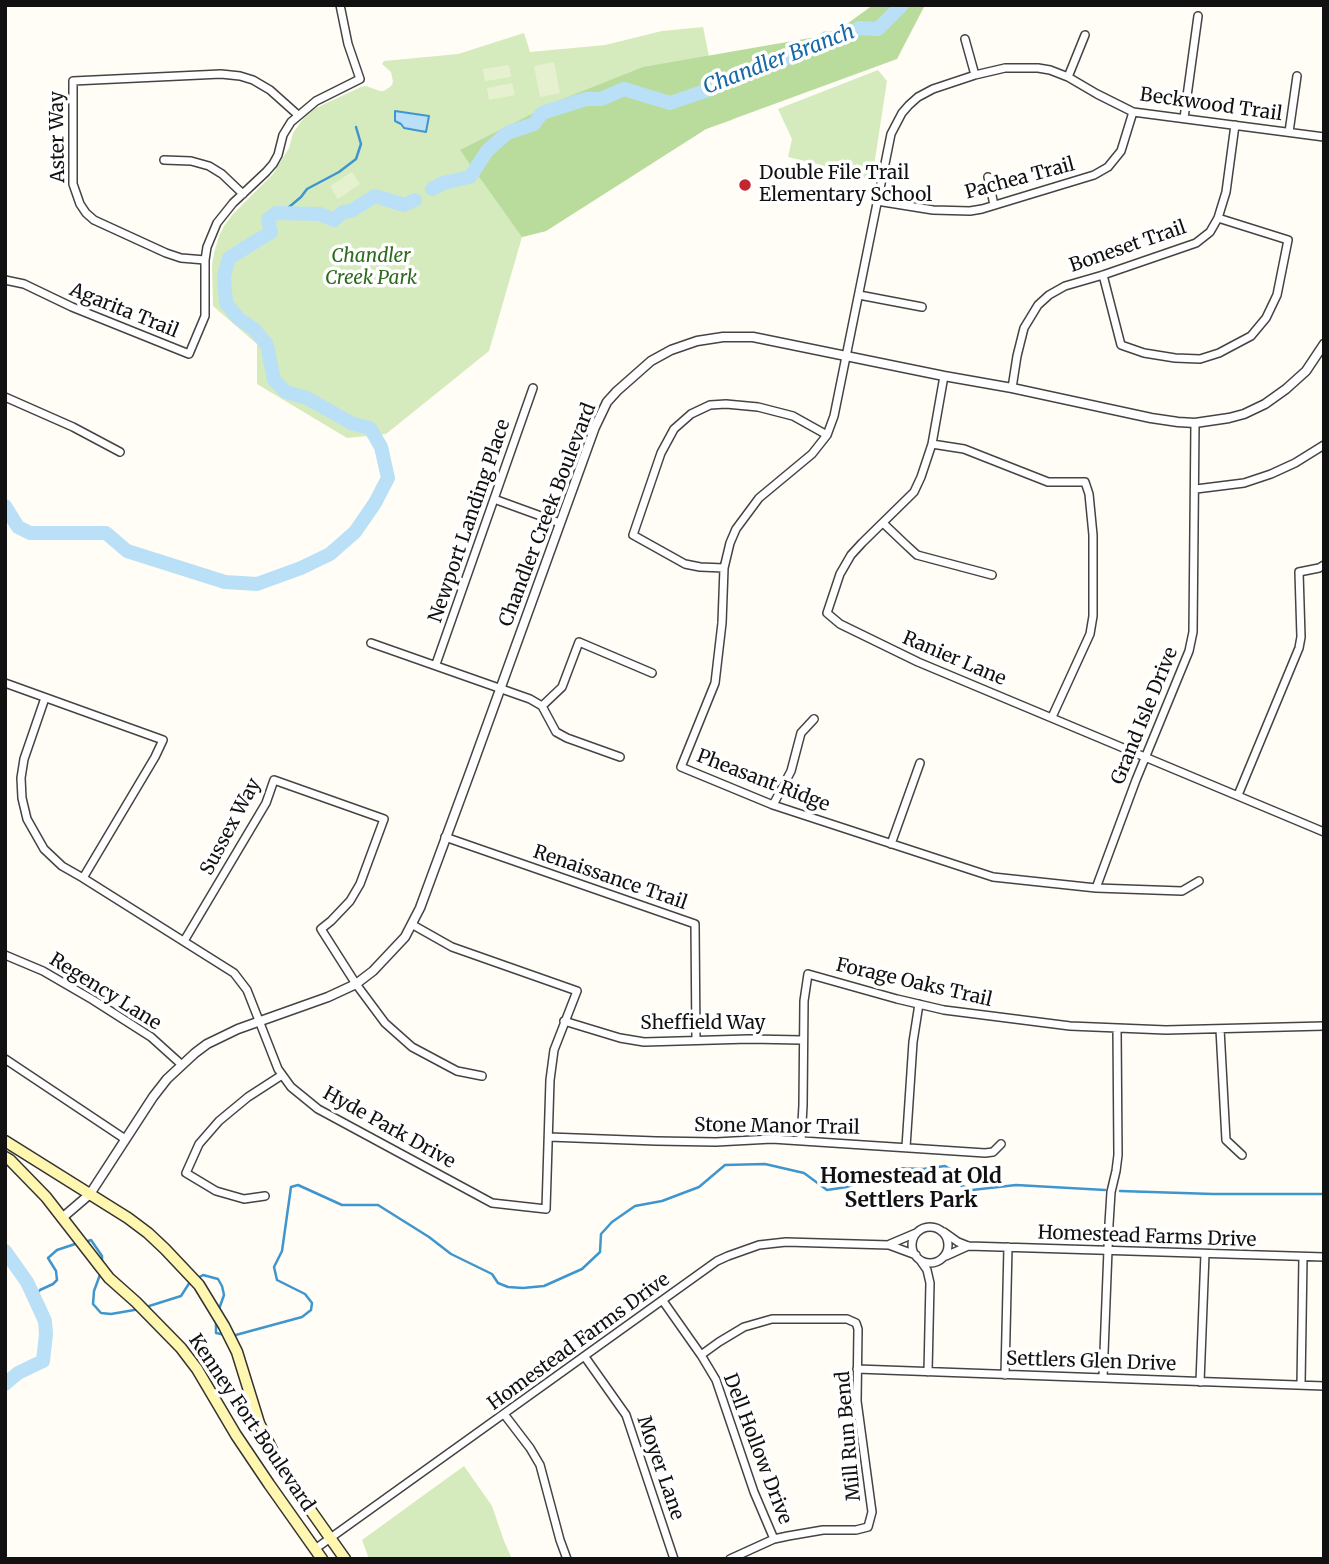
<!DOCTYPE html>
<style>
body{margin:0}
#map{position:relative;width:1329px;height:1564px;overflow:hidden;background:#fffdf5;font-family:Merriweather,serif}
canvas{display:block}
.frame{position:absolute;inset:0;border:7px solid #111;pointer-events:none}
</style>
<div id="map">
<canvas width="1329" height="1564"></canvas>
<div class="frame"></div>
</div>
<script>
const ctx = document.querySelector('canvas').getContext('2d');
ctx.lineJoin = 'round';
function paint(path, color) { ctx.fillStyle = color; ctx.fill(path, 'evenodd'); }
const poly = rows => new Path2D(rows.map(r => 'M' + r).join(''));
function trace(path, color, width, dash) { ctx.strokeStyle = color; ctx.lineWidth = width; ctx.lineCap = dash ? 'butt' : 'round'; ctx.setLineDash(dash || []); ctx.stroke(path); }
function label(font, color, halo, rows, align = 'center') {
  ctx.font = font + ' Merriweather,serif'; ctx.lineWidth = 7; ctx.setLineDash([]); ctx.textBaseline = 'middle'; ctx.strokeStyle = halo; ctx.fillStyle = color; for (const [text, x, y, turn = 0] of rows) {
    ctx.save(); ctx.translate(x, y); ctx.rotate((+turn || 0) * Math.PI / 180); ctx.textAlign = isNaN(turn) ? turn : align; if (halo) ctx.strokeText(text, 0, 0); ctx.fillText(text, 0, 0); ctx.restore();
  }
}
paint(poly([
 [703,27,709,56,732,120,706,129,546,231,522,237,489,351,386,434,347,438,257,384,257,344,213,306,212,265,214,253,219,236,224,226,232,215,273,174,289,148,293,133,303,119,314,109,361,87,366,86,380,91,384,91,391,86,393,82,391,72,382,64,384,61,458,54,524,33,530,52,605,45,662,31],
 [878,70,887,81,872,179,836,171,817,164,788,157,792,139,778,109],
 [464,1466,492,1506,504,1541,512,1559,369,1559,362,1540]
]), '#d5ebbd');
paint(poly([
 [873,5,925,5,897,59,706,129,546,231,522,237,460,150,560,100,643,67,833,34]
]), '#b9dc9c');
paint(poly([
 [554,62,560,93,540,97,534,66],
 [509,65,511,77,485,81,483,69],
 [512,83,515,95,489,100,487,88],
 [352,172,360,184,338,199,330,186]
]), '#e6f2cf');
const water = poly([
 [395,111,429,116,426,132,404,128,401,124,395,121,395,111]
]);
paint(water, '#b9e0f7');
trace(water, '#3f96cf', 2);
trace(poly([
 [282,213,301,197,307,189,339,172,356,159,361,144,356,127],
 [1120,1191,1213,1194,1324,1194],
 [85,1242,91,1240,102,1256,102,1262],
 [101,1272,94,1291,93,1304,101,1313,111,1314,140,1309],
 [196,1279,203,1275,218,1279,222,1286,224,1295,219,1309],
 [34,1297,40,1290,53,1284,57,1280,56,1271,48,1258,57,1250,78,1243],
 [146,1307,181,1296,190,1282],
 [216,1319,216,1333,226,1335],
 [232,1336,302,1317,311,1310,312,1303,305,1294,277,1280,274,1267,282,1251,291,1187,298,1185,342,1205,378,1205,429,1237,451,1254,492,1274,498,1283,508,1287,523,1288,544,1286,582,1269,600,1252,601,1234,612,1222,635,1206,662,1201,699,1187,725,1165,765,1164,804,1173,827,1190,847,1187,895,1168,923,1169,945,1166,954,1171,960,1185,972,1190,1016,1185,1105,1190]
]), '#3f96cf', 2.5);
trace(poly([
 [432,189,443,183,470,177,487,151,507,133,534,124,542,113,586,99,601,99,624,89,670,103,711,89,740,76,816,47,826,38,844,38,859,28,878,29,902,5],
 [5,506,18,527,30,533,106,533,127,551,225,582,257,584,301,568,330,554,355,532,375,503,388,478,381,447,370,428,353,424,307,398,286,392,274,380,267,345,254,329,239,319,226,303,224,276,229,258,271,232,268,219,276,213,320,214,334,220,343,212,351,211,375,196,404,205,415,200],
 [5,1251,27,1282,34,1297,45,1321,46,1334,43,1361,18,1373,5,1384]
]), '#b9e0f7', 14);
const minor = poly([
 [965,39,975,75],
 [1068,77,1085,35],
 [1184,118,1198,16],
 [1289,132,1297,76],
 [164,160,191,161,209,166,222,174,243,194],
 [988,177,994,205],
 [877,201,933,210,970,211,982,209,1094,175,1108,167,1121,151,1133,112],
 [205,260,181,258,166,253,94,220,86,213,80,204,73,184,73,81,221,74,240,76,253,80,270,90,298,115],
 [1103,275,1121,345,1144,353,1175,358,1200,359,1219,353,1251,336,1266,318,1277,295,1288,240,1218,218],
 [5,280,24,284,72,307,189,354,205,316,205,260,207,247,217,223,233,203,266,172,273,164,278,155,283,135,291,122,316,101,360,79,348,44,340,5],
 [859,295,922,307],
 [944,376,932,444,921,477,914,492,862,543,851,555,840,574,827,613,840,624,918,662,1324,832],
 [1012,388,1017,356,1024,328,1038,305,1049,295,1065,286,1103,275,1196,243,1210,232,1218,218,1226,192,1235,125],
 [5,397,73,427,120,452],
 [932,444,964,449,1048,482,1085,482,1089,494,1093,535,1093,616,1090,634,1052,717],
 [1196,489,1244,483,1271,474,1295,463,1324,445],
 [494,499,560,523],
 [883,523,904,543,917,555,992,575],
 [724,568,700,567,685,564,633,535,661,453,674,429,691,414,710,405,726,404,758,407,793,416,827,435],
 [371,643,530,699,542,706,556,732,567,738,620,757],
 [436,664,533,388],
 [5,683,163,740,155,757,83,878],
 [45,698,24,759,21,778,22,798,27,819,44,849,62,866,83,878,234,973,247,990,278,1069,291,1087,318,1109,492,1203,546,1209,550,1080,554,1050,577,991,452,947,413,925],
 [542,706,562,687,579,642,652,673],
 [1238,795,1299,648,1301,637,1299,572,1319,568,1324,565],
 [773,805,791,771,801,733,814,719],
 [445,837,695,924,696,1040],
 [891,844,920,763],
 [1199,881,1182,891,1096,888,993,877,773,805,681,767,715,683,722,623,724,568,730,543,736,529,759,498,812,454,827,435,834,416,891,134,902,113,909,105,918,97,933,89,975,75,1005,68,1038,68,1050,70,1068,77,1097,94,1133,112,1324,137],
 [1096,888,1136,780,1189,651,1193,632,1195,423],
 [184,941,266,803,274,780,384,819,360,884,350,901,331,921,321,929,356,984,385,1023,412,1047,457,1071,482,1076],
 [5,955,43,971,93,1000,151,1037,182,1065],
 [564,1021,620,1038,644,1042,749,1039,802,1040],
 [1220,1029,1226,1140,1242,1155],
 [5,1059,125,1139],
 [549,1137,656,1141,716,1142,772,1139,985,1153,993,1152,1001,1144],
 [801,1141,803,1105,804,1001,808,974,897,999,944,1010,1070,1026,1166,1030,1324,1026],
 [906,1147,913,1042,919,1004],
 [265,1196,244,1199,216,1191,186,1173,199,1144,219,1121,248,1097,282,1075],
 '912 1245a18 18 0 1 1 36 0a18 18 0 1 1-36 0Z',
 [944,1232,958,1242,968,1246,1324,1257],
 [890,1244,916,1233],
 [946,1256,968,1246],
 [920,1260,927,1270,930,1283,928,1372],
 [663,1301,701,1355,716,1380,754,1492,774,1539],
 [701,1355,719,1342,744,1327,772,1319,847,1319,856,1323,858,1329,857,1401,872,1512,868,1527,856,1530,823,1530,788,1536,774,1539,730,1559],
 [585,1357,626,1415,674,1559],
 [857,1369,1324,1386],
 [1005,1375,1008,1247],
 [1103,1378,1109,1224,1111,1192,1116,1171,1118,1155,1117,1029],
 [1200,1382,1205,1254],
 [1301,1385,1303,1257],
 [504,1414,530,1448,540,1465,560,1540,567,1559],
 [315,1549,717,1261,728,1256,759,1245,786,1242,889,1245,916,1255]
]);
const tertiary = poly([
 [62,1218,90,1194,153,1097,167,1079,195,1053,207,1044,238,1029,328,997,356,984,373,971,405,937,420,908,472,767,595,427,607,402,617,391,651,361,671,350,697,341,723,337,753,337,944,376,1012,388,1151,418,1178,422,1195,423,1229,418,1244,414,1265,404,1286,389,1306,371,1324,344]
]);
const secondary = poly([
 [5,1141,128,1218,148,1233,165,1249,199,1285,224,1326,237,1352,259,1423,275,1456,285,1474,345,1559],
 [5,1157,10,1160,46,1197,109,1278,136,1302,181,1348,197,1369,236,1435,269,1484,322,1559]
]);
trace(minor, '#444', 10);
trace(tertiary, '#444', 11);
trace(secondary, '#333', 13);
trace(minor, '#fff', 7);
trace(tertiary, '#fff', 8);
trace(secondary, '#fff6b0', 10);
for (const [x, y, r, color] of [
 [745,185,7,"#c4262e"]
]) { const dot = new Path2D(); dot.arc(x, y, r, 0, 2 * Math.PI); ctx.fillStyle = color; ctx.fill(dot); trace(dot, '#fff', 2.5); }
label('19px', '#111', '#fff', [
 ["Beckwood Trail",1211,105,8],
 ["Aster Way",58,137,-91],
 ["Pachea Trail",1020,179,-15],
 ["Boneset Trail",1128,247,-19],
 ["Agarita Trail",124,311,22],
 ["Chandler Creek Boulevard",548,515,-69],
 ["Newport Landing Place",470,521,-71],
 ["Ranier Lane",954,659,23],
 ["Grand Isle Drive",1145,716,-68],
 ["Pheasant Ridge",763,781,21],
 ["Sussex Way",231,827,-62],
 ["Renaissance Trail",610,878,19],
 ["Forage Oaks Trail",914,983,13],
 ["Regency Lane",105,992,32],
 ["Sheffield Way",703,1024],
 ["Stone Manor Trail",777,1127,1],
 ["Hyde Park Drive",389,1128,29],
 ["Homestead Farms Drive",1147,1237,2],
 ["Homestead Farms Drive",579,1342,-36],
 ["Settlers Glen Drive",1091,1362,2],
 ["Kenney Fort Boulevard",251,1423,56],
 ["Mill Run Bend",849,1436,-95],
 ["Dell Hollow Drive",757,1449,69],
 ["Moyer Lane",660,1468,71]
]);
label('19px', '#111', '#fff', [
 ["Double File Trail",759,174],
 ["Elementary School",759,196]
], 'left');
label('italic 19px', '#2f6b1f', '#fff', [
 ["Chandler",371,257],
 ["Creek Park",371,279]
]);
label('italic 21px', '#1768a6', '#fff', [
 ["Chandler Branch",779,60,-21]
]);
label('bold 21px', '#111', '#fff', [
 ["Homestead at Old",911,1177],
 ["Settlers Park",911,1201]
]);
</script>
